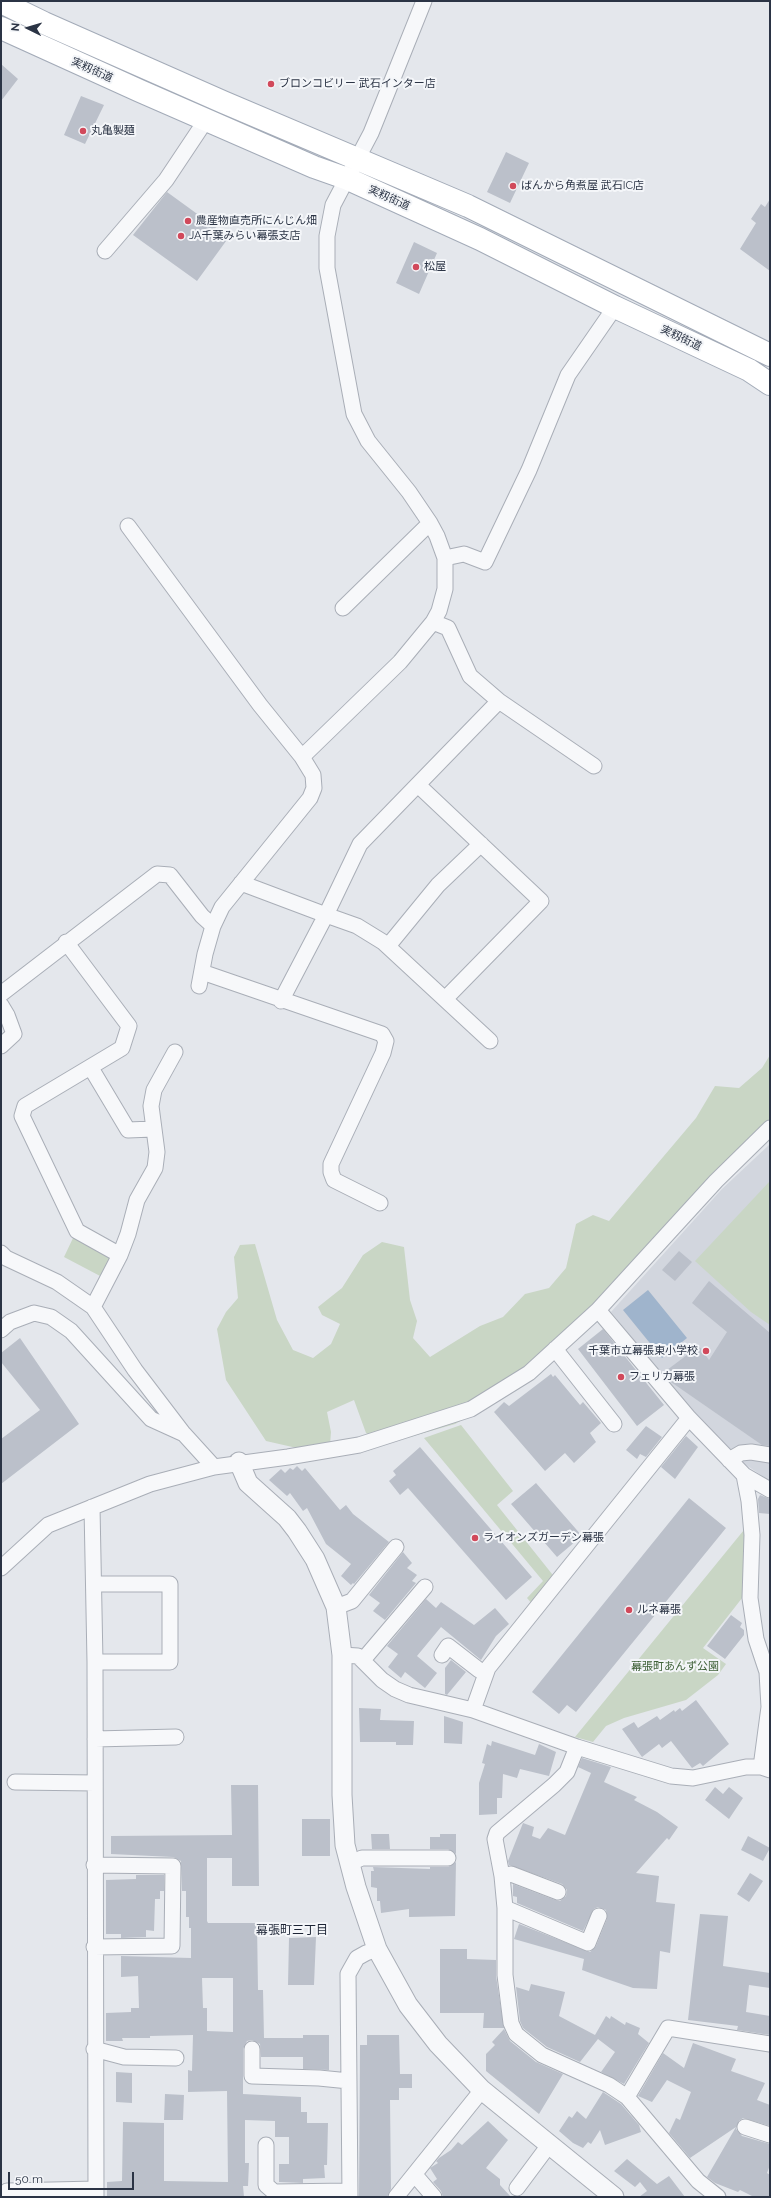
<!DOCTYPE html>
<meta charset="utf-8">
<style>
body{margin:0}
#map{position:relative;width:771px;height:2198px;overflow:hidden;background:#e4e7ec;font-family:Raleway,sans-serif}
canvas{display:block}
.frame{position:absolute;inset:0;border:2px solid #2b3445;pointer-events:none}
.north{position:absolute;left:8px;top:8px;width:40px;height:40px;-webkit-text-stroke:3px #f4f6f9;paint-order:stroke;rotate:275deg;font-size:11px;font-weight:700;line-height:16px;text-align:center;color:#2b3445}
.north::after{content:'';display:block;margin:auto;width:14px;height:18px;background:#2b3445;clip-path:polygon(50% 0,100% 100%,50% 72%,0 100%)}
.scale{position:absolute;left:8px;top:2172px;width:126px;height:18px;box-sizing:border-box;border:2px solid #2b3445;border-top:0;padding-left:5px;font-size:12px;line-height:14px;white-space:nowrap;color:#2b3445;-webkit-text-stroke:3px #f4f6f9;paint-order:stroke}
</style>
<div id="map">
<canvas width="771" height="2198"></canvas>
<div class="frame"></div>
<div class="north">N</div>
<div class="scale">50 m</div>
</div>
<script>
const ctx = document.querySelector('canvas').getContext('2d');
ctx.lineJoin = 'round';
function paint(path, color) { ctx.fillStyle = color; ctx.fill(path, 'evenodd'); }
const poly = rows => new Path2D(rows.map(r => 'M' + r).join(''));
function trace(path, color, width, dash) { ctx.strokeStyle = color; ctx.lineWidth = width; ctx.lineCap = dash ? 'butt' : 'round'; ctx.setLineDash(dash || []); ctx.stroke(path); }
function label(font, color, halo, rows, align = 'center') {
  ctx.font = font + ' Raleway,"Noto Sans JP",sans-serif'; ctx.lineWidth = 4; ctx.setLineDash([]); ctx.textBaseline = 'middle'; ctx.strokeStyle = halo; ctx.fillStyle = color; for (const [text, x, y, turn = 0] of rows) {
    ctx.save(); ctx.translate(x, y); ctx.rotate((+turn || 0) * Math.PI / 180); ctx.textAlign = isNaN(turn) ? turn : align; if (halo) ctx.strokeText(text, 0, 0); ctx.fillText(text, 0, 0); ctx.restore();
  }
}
paint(poly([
 [770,1144,770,1481,743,1463,674,1390,611,1312,722,1189]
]), '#d2d6de');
paint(poly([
 [770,1055,770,1123,537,1370,499,1400,455,1424,403,1439,379,1440,366,1433,354,1400,327,1412,331,1432,330,1445,310,1451,266,1441,226,1380,217,1329,226,1312,238,1298,234,1257,240,1245,255,1244,277,1320,293,1350,313,1358,331,1344,340,1324,322,1315,318,1307,342,1288,363,1255,382,1242,404,1247,410,1300,417,1321,413,1338,430,1357,480,1326,503,1317,525,1294,549,1288,566,1268,576,1224,593,1215,609,1221,696,1118,715,1086,739,1088,762,1068],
 [770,1181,770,1325,751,1312,695,1261],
 [74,1236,109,1255,110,1262,102,1277,64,1257],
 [461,1425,513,1491,497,1505,556,1579,534,1606,527,1598,543,1581,424,1438],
 [748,1525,746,1593,703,1648,726,1664,718,1675,686,1700,624,1718,606,1726,593,1742,575,1737]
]), '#c9d6c5');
paint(poly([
 [648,1290,687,1338,662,1358,623,1310]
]), '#9fb4cc');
paint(poly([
 [1,64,18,79,1,101],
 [81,96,104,105,85,144,64,135],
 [506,152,529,163,510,203,487,192],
 [167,192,229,237,197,281,133,235],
 [770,199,770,271,740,249,756,223,751,219,761,204,765,207],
 [414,242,437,253,419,294,396,283],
 [679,1251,692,1262,675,1281,662,1270],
 [709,1281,770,1333,770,1446,762,1445,671,1382,663,1373,699,1346,709,1360,727,1332,692,1303],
 [603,1329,664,1405,637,1426,578,1349],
 [20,1338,79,1424,1,1484,1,1439,40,1410,1,1362,1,1353],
 [551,1374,553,1377,555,1375,580,1405,583,1402,601,1423,590,1433,596,1442,574,1463,565,1453,545,1471,494,1412,504,1402,509,1406],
 [646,1426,662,1437,646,1457,640,1454,637,1459,626,1450],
 [686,1436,698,1447,675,1479,661,1467],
 [420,1447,532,1577,506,1600,408,1488,400,1495,389,1481,396,1475,393,1471],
 [297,1466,302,1471,305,1468,340,1510,346,1505,353,1514,389,1542,354,1584,353,1583,351,1585,341,1576,351,1564,326,1544,307,1508,303,1511,290,1493,287,1496,269,1480,281,1469,285,1473,290,1468,293,1470],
 [536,1483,582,1536,557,1557,511,1504],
 [760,1495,770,1499,770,1514,759,1513,758,1499],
 [689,1498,726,1528,576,1712,567,1705,559,1714,532,1692],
 [403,1552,412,1563,407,1568,417,1575,412,1581,416,1583,385,1620,373,1611,380,1603,369,1595],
 [426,1599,436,1608,441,1602,474,1625,495,1608,509,1624,496,1636,481,1660,441,1627,417,1656,437,1673,425,1688,405,1672,401,1678,388,1667,398,1654,387,1646],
 [731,1615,742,1623,740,1627,744,1630,744,1635,725,1659,707,1646],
 [451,1660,466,1672,447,1695,445,1694,445,1668],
 [696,1700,729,1744,703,1766,700,1763,692,1768,671,1741,662,1748,659,1744,642,1757,622,1729,634,1722,638,1728,657,1716,660,1720,674,1710,675,1712,680,1708,682,1711],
 [359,1708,381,1709,380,1720,414,1721,413,1745,396,1745,396,1742,360,1742],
 [444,1716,463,1722,462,1744,444,1743],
 [492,1741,535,1755,539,1744,556,1752,549,1776,520,1769,517,1778,503,1774,502,1798,497,1798,497,1814,479,1815,479,1783,485,1764,482,1763,487,1744,491,1746],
 [582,1758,611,1767,604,1782,637,1797,634,1800,657,1812,678,1827,669,1840,667,1838,636,1873,659,1876,656,1902,675,1904,670,1953,660,1951,657,1989,633,1988,604,1978,582,1970,584,1959,514,1939,519,1924,590,1952,596,1946,607,1919,606,1910,598,1907,594,1909,583,1931,517,1903,517,1897,513,1896,513,1884,555,1900,560,1901,566,1896,567,1890,562,1884,509,1865,508,1861,523,1823,534,1827,532,1836,540,1839,548,1828,565,1835,591,1773,578,1767],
 [231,1785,258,1785,259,1886,232,1886,232,1858,207,1858,207,1921,208,1923,257,1923,258,1990,263,1990,264,2038,303,2038,303,2035,329,2035,329,2070,303,2069,303,2057,261,2057,260,2044,252,2040,247,2041,243,2049,243,2094,301,2097,301,2112,307,2112,307,2123,328,2123,327,2165,324,2165,325,2178,303,2179,303,2183,279,2182,279,2164,289,2164,289,2137,275,2137,275,2121,245,2120,245,2163,249,2163,248,2186,243,2186,244,2197,107,2197,107,2182,122,2181,123,2122,164,2123,164,2181,228,2182,227,2091,188,2092,188,2070,192,2071,193,2035,150,2036,150,2038,122,2038,123,2041,106,2041,106,2013,131,2012,131,2008,139,2008,138,1976,121,1977,121,1956,191,1958,191,1928,189,1928,189,1917,186,1917,186,1891,182,1891,181,1861,173,1857,111,1854,111,1836,232,1835],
 [202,1978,233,1978,233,2032,207,2031,207,2008,203,2008],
 [715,1787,723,1794,729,1787,743,1798,729,1819,705,1800],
 [302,1819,330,1819,330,1856,302,1856],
 [371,1834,389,1834,390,1849,372,1849],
 [440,1834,456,1834,456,1854,448,1849,430,1849,430,1837,440,1837],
 [748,1836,770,1848,763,1861,741,1850],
 [456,1862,455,1916,409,1917,409,1909,381,1913,380,1901,377,1901,377,1888,371,1887,371,1871,374,1871,373,1867,430,1869,430,1867,448,1867],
 [750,1873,763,1881,749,1902,737,1894],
 [136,1875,164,1875,164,1891,160,1891,160,1899,155,1899,154,1931,146,1930,146,1937,121,1938,121,1934,106,1934,106,1880,136,1879],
 [700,1914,728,1916,723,1966,770,1973,770,1988,749,1985,746,2012,770,2016,770,2035,737,2030,738,2026,688,2020],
 [316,1937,314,1985,288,1985,289,1938],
 [440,1949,467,1949,467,1959,496,1960,496,1976,504,2028,483,2028,484,2013,440,2013],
 [531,1984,565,1992,559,2016,595,2035,606,2016,610,2019,611,2016,625,2025,626,2022,640,2028,638,2034,649,2043,624,2084,601,2072,615,2052,598,2039,580,2062,547,2047,523,2028,520,2021,516,1987,529,1991],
 [504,2029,510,2041,536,2062,563,2074,539,2114,486,2071,486,2054,495,2045,492,2042],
 [367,2035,399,2035,400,2074,412,2074,412,2088,399,2088,399,2100,390,2100,391,2189,387,2197,359,2197,360,2045,367,2045],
 [693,2043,736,2059,731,2071,765,2083,757,2100,770,2105,770,2126,743,2118,739,2121,736,2129,742,2136,770,2144,770,2165,767,2173,770,2175,770,2197,754,2197,740,2190,738,2192,715,2183,707,2177,736,2127,690,2158,669,2133,676,2118,680,2120,691,2092,667,2080,652,2102,638,2096,663,2053,684,2068],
 [116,2072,132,2073,132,2103,116,2102],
 [603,2092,621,2104,639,2125,641,2132,605,2145,600,2130,591,2144,588,2142,583,2148,573,2143,559,2131,569,2116,572,2118,577,2111,586,2119],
 [165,2094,184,2095,183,2120,164,2120],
 [488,2121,508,2140,486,2168,500,2179,500,2185,511,2197,443,2197,441,2191,433,2182,437,2179,430,2168,438,2163,436,2161,439,2158,451,2150,458,2142,462,2145],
 [627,2159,657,2184,669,2176,685,2197,639,2197,647,2191,640,2182,635,2187,614,2171]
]), '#bbc0ca');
const minor = poly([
 [424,1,371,133,333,205,327,236,327,268,354,414,368,441,409,492,430,523,437,536,445,558,464,554,485,562,529,470,568,375,615,307],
 [105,251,166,180,206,120],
 [343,608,430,523],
 [433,622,448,628,470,676,499,701,360,844,326,915,357,926,383,942,490,1041],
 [499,701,594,766],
 [302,757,400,662,433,622,439,611,445,589,445,558],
 [418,785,541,901,446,998],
 [241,883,326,915,281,1001],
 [66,942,129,1026,122,1048,25,1106,22,1116,77,1231,120,1255],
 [388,946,438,885,481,844],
 [202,972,382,1034,386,1041,383,1053,331,1164,331,1172,334,1180,380,1203],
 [199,986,205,954,213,926],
 [1,994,157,874,170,875,202,916,213,926,222,907,310,798,314,788,313,775,302,757,260,705,128,526],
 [1,1005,7,1015,14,1034,1,1046],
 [91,1068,128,1130,153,1129],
 [1,1253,6,1258,57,1282,93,1307,135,1370,183,1433],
 [93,1307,120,1255,128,1234,137,1200,155,1168,157,1152,151,1106,154,1090,175,1052],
 [598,1310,689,1418,744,1475,749,1501,752,1535,750,1598,756,1639,767,1672,769,1707,761,1767],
 [1,1330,10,1322,34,1313,51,1317,71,1331,151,1419,184,1434,214,1467],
 [555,1349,614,1424],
 [729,1460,741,1453,751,1452,770,1455],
 [744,1475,770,1490],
 [92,1507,95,1662,96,2197],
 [1,1568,48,1525,150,1484,214,1467,288,1457,359,1445,471,1409,529,1373,598,1310,716,1181,770,1128],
 [94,1584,170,1584,170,1662,95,1662],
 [336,1607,352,1601,396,1547],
 [342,1655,358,1656,382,1680,395,1689,409,1695,473,1710,577,1747,671,1776,693,1778,746,1767,761,1767,770,1770],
 [442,1655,448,1646,479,1670,486,1673],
 [363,1660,425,1587],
 [473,1710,488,1668,689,1418],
 [95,1739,176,1737],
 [577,1747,567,1772,554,1785,497,1833,495,1839,502,1876,505,1908,505,1975,511,2023,516,2034,542,2055,609,2085,627,2097,698,2181,718,2197],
 [15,1782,95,1783],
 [350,1863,362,1858,448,1858],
 [94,1865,173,1866,172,1946,94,1947],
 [502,1876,511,1874,558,1892],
 [505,1908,588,1943,599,1916],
 [94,2049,124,2057,176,2058],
 [252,2049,252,2076,319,2078,349,2081],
 [627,2097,668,2028,770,2044],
 [745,2127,770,2135],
 [266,2145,266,2185,274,2192,350,2191],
 [415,2175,434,2197],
 [517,2188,549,2145],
 [7,2197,7,2191,96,2189],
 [350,2197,348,1974,357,1958,366,1953,377,1949],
 [396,2197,482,2090]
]);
const tertiary = poly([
 [239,1462,248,1483,287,1518,297,1531,315,1559,336,1607,342,1655,342,1795,345,1845,356,1887,377,1949,408,2005,438,2044,482,2090,614,2197]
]);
const primary = poly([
 [1,2,44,23,223,102,468,206,770,355],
 [1,28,140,91,314,167,348,179,480,239,615,307,749,370,770,384]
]);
trace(minor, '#a9aeb7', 17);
trace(tertiary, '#a9aeb7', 21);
trace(primary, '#a3abb8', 24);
trace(minor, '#f7f8fa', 15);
trace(tertiary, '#f7f8fa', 19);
trace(primary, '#fff', 22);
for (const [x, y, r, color] of [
 [271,84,4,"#d1495b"],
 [83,131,4,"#d1495b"],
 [513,186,4,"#d1495b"],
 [188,221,4,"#d1495b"],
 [181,236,4,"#d1495b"],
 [416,267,4,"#d1495b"],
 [706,1351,4,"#d1495b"],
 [621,1377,4,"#d1495b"],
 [475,1538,4,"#d1495b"],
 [629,1610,4,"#d1495b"]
]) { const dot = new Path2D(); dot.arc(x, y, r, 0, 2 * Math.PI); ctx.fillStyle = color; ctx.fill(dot); trace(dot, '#f4f6f9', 1.5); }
label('11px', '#2b3445', '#f4f6f9', [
 ["実籾街道",92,70,24],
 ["実籾街道",389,198,24],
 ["実籾街道",681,338,25]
]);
label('11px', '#2b3445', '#f4f6f9', [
 ["ブロンコビリー 武石インター店",279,84],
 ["丸亀製麺",91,131],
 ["ばんから角煮屋 武石IC店",521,186],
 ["農産物直売所にんじん畑",196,221],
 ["JA千葉みらい幕張支店",189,236],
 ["松屋",424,267],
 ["千葉市立幕張東小学校",698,1351,"right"],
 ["フェリカ幕張",629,1377],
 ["ライオンズガーデン幕張",483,1538],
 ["ルネ幕張",637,1610]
], 'left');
label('11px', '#3f6138', '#f4f6f9', [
 ["幕張町あんず公園",675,1667]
]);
label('12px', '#1d2536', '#f4f6f9', [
 ["幕張町三丁目",292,1930]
]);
</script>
